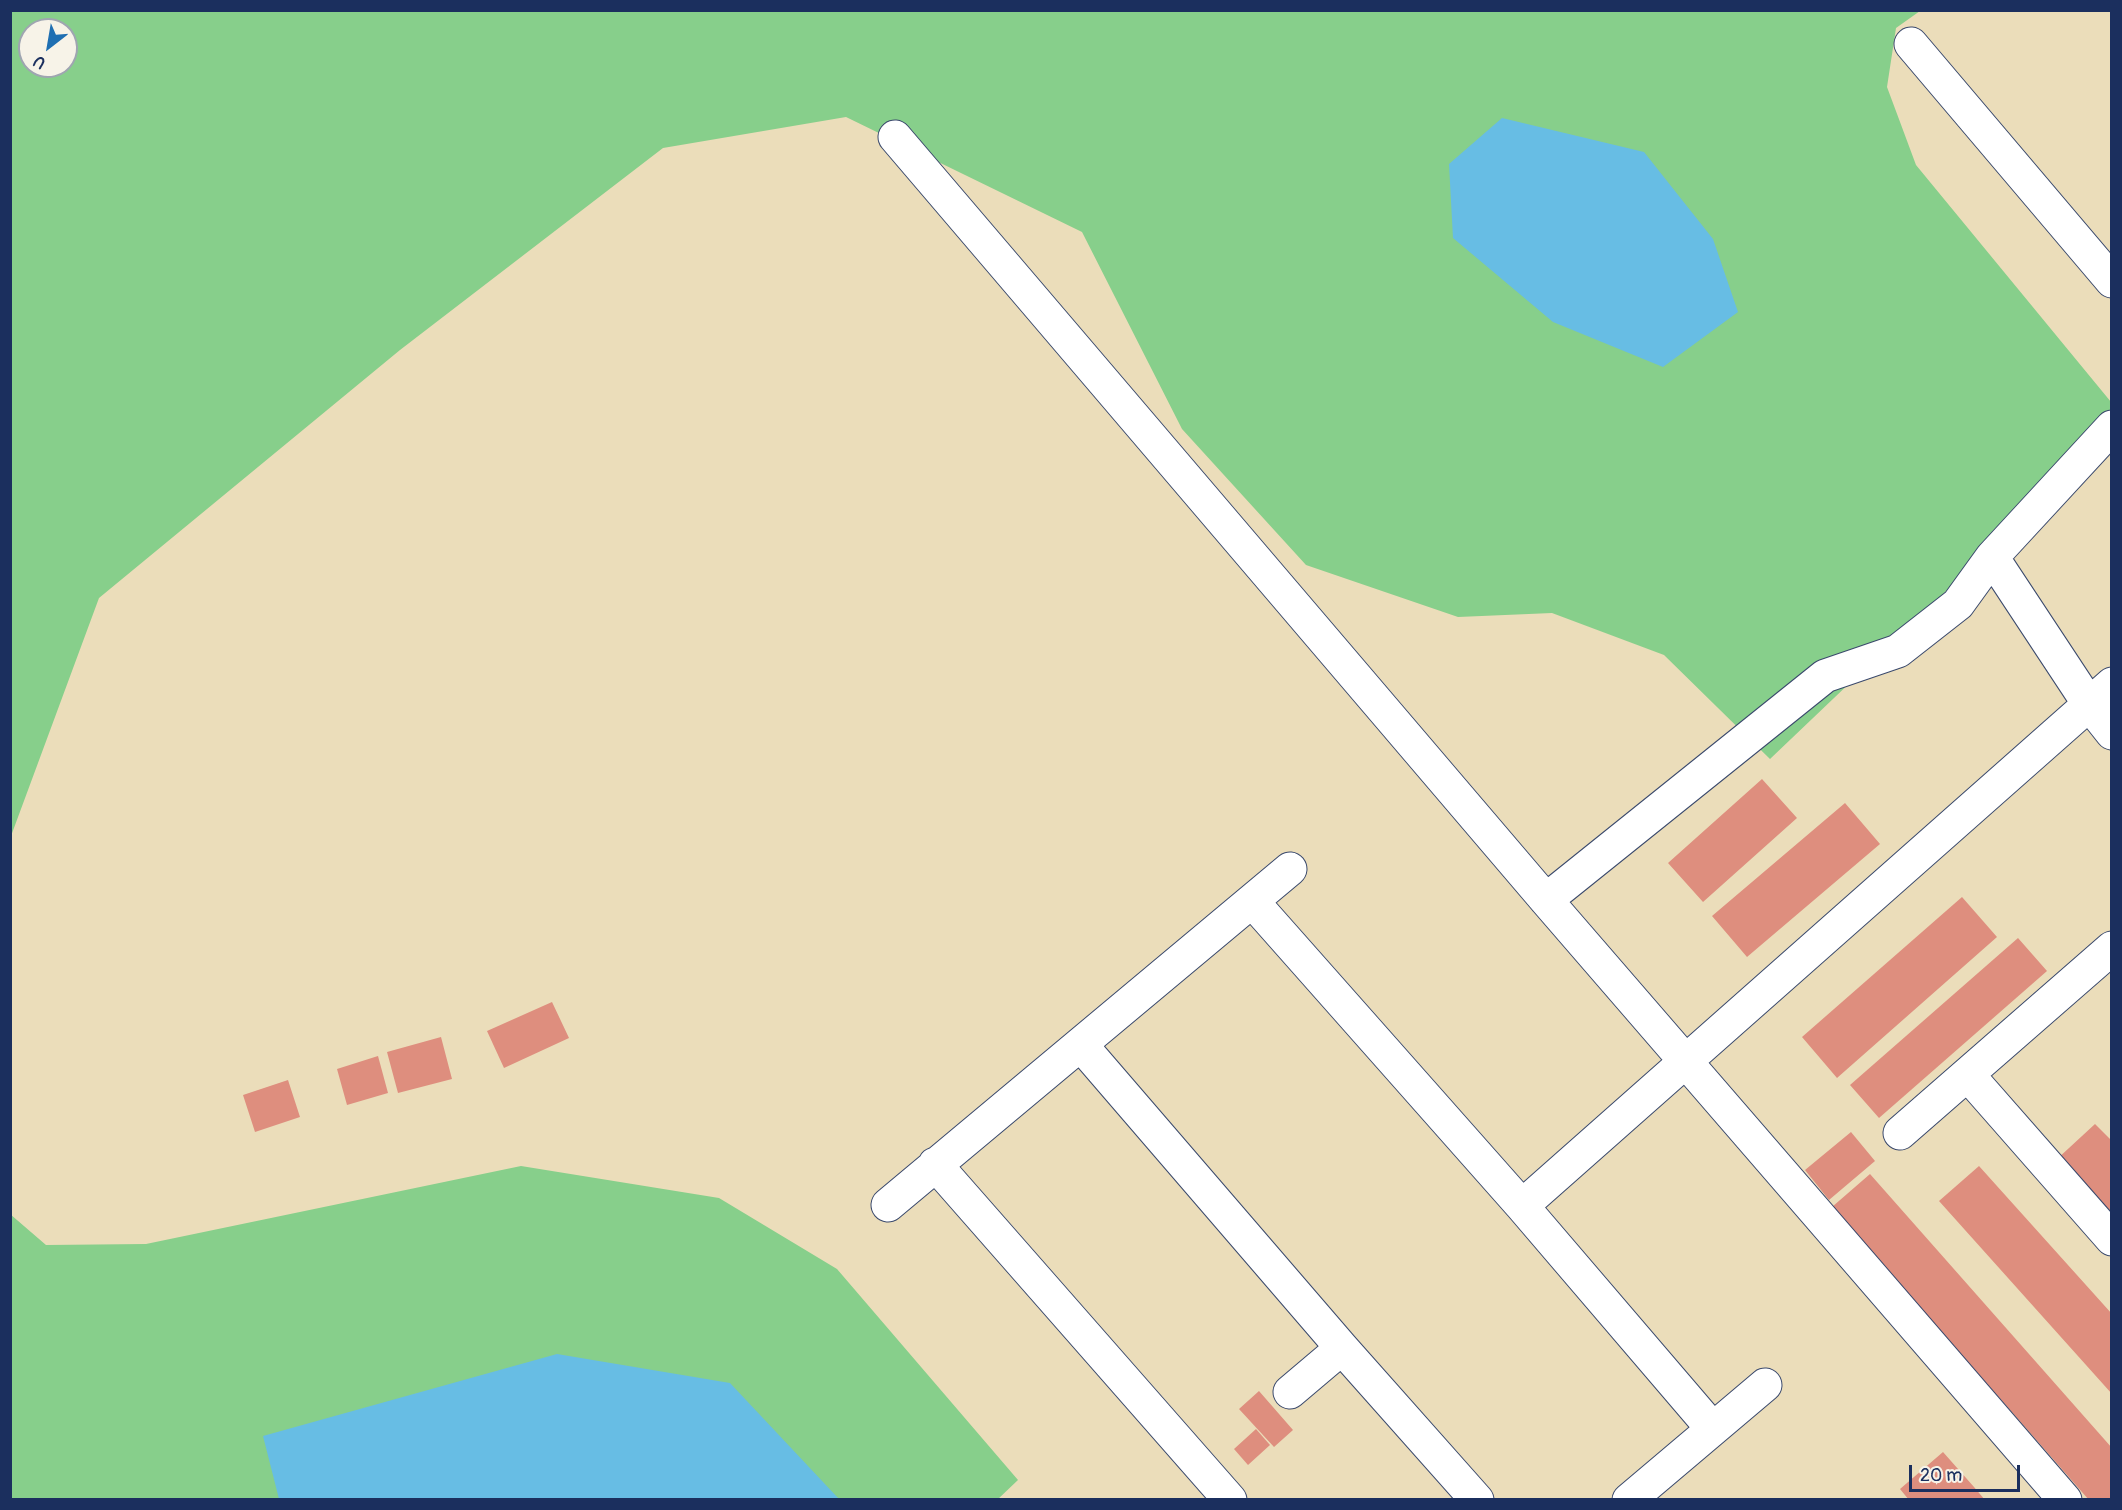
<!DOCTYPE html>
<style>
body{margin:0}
#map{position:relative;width:2122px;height:1510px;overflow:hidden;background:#ebddba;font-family:Pangolin,sans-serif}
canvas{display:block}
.frame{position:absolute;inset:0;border:12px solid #1b2f5e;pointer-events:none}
.north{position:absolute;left:18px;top:18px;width:60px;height:60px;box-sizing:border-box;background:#f7f3e8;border:2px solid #9fa5b1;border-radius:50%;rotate:211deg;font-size:16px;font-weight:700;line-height:24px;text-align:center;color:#1b2f5e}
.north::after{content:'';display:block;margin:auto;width:21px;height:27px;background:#1f6fb2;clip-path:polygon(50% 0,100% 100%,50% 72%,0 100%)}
.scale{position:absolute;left:1909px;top:1465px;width:111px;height:27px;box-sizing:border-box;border:3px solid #1b2f5e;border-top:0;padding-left:8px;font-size:18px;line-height:21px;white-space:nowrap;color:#1b2f5e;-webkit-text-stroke:4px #f7f3e8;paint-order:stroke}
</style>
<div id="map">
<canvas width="2122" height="1510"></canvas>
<div class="frame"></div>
<div class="north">U</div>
<div class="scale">20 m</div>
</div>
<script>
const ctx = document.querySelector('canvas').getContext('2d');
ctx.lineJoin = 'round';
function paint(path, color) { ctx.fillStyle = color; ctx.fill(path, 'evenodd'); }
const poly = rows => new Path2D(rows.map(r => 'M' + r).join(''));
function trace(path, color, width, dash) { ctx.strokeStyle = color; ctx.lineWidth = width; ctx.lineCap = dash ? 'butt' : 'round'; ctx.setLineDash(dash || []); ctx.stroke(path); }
paint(poly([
 [11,11,1920,11,1896,28,1887,87,1916,165,2111,402,2111,434,1770,759,1664,655,1552,613,1458,617,1306,565,1182,429,1082,232,846,117,663,148,400,350,99,598,11,836],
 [30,30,66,30,66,66,30,66],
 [521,1166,719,1198,837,1269,1018,1480,997,1500,11,1499,10,1214,46,1245,146,1244]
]), '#87cf8b');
paint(poly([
 [1502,118,1644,152,1713,239,1738,312,1663,367,1553,322,1453,238,1449,164],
 [557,1354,730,1383,839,1499,279,1499,263,1436]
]), '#67bde4');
paint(poly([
 [1762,779,1797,818,1703,902,1668,863],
 [1845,803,1880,844,1747,957,1712,916],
 [1962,897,1997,937,1837,1078,1802,1037],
 [2018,938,2047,971,1879,1118,1850,1085],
 [552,1002,569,1038,504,1068,487,1031],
 [441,1037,452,1079,398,1093,387,1052],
 [378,1056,388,1093,347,1105,337,1069],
 [288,1080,300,1117,255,1132,243,1095],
 [2095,1124,2112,1141,2112,1222,2056,1160],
 [1851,1132,1875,1161,1829,1200,1805,1170],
 [1979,1166,2112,1314,2112,1394,1939,1201],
 [1870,1174,2112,1448,2112,1500,2089,1500,1832,1207],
 [1259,1391,1293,1430,1274,1447,1239,1409],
 [1256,1429,1270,1445,1248,1465,1234,1449],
 [1943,1452,1974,1487,1985,1500,1909,1500,1900,1489]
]), '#de8e7e');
const minor = poly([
 [1911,44,2112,281],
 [895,137,1546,900,2065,1500],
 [2112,427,1992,557,2089,704,2112,733],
 [1546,900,1825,676,1898,651,1958,604,1992,557],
 [1252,901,1522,1206,1712,1428],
 [1081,1045,1342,1348,1477,1500],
 [1968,1075,2112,1239],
 [1900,1133,2112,948],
 [935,1164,1230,1500],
 [888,1205,1290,869],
 [1522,1206,2112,684],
 [1290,1392,1342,1348],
 [1629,1500,1765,1385]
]);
trace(minor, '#3a496c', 35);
trace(minor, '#fff', 33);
</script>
